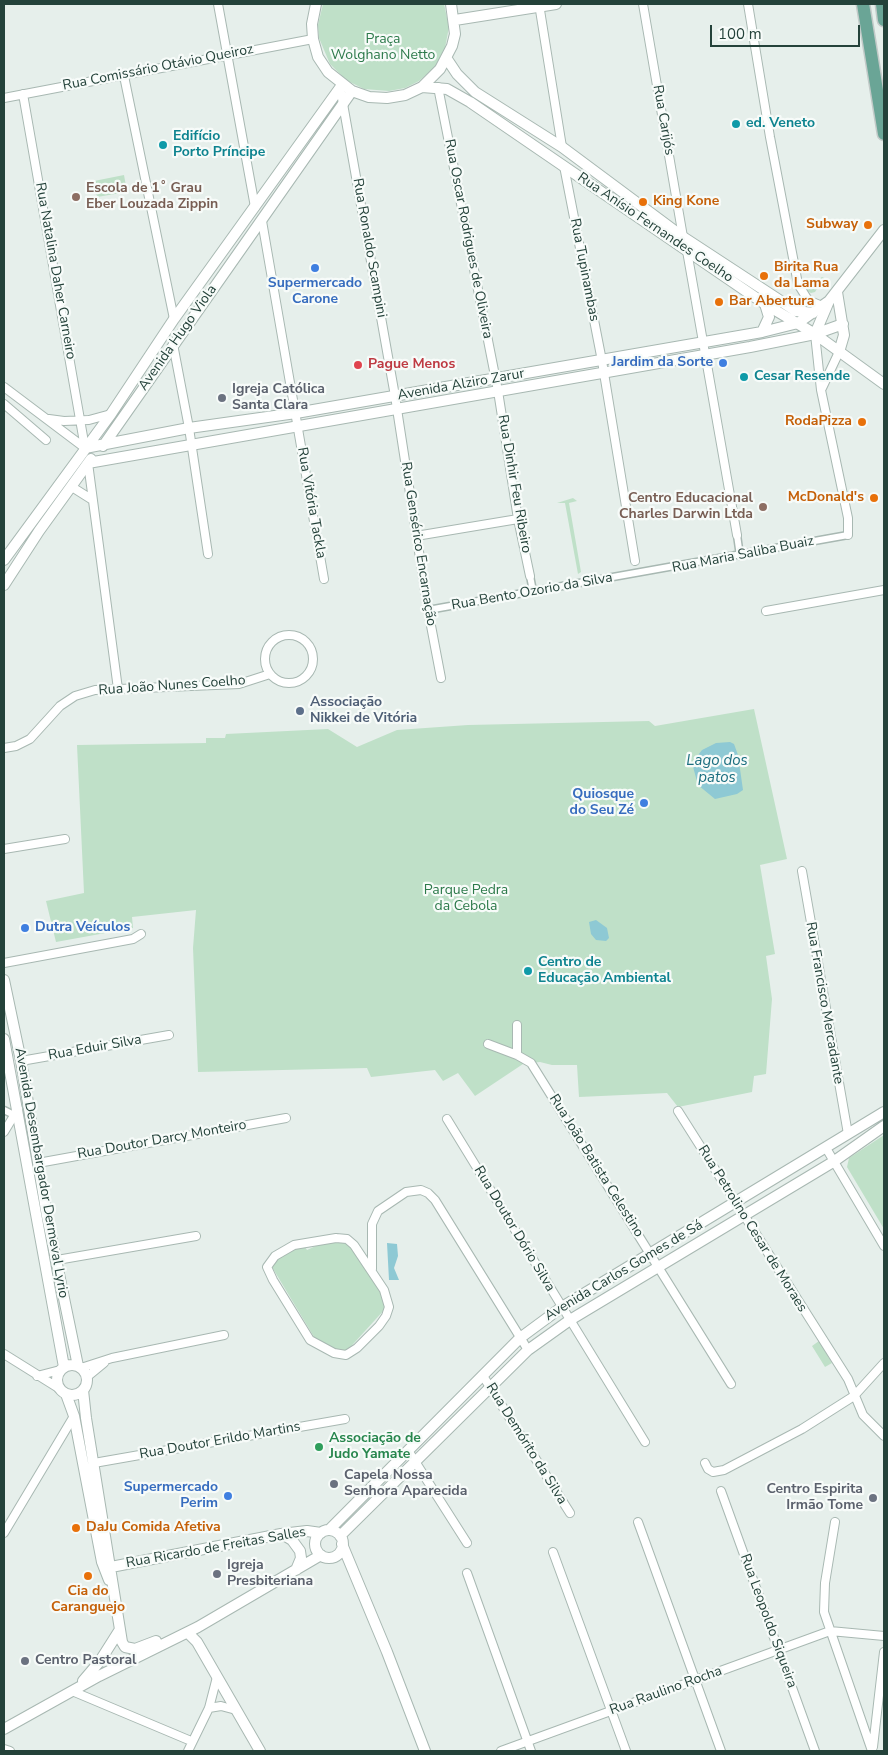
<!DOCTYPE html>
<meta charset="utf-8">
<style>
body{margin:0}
#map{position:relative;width:888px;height:1755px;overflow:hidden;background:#e6efeb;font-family:"Nunito Sans",sans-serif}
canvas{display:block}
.frame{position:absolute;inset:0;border:5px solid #24423a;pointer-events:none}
.scale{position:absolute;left:710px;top:25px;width:150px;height:22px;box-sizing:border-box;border:2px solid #24423a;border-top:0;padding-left:6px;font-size:15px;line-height:18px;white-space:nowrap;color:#24423a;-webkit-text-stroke:4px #f7fbf9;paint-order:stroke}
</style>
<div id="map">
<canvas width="888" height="1755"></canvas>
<div class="frame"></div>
<div class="scale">100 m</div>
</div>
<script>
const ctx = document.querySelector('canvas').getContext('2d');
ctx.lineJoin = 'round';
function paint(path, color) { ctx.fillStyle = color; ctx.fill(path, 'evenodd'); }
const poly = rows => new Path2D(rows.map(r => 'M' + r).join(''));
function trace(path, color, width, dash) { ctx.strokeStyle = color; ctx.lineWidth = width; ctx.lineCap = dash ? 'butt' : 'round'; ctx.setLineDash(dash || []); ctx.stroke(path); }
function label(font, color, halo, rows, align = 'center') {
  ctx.font = font + ' "Nunito Sans",sans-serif'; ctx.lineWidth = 4.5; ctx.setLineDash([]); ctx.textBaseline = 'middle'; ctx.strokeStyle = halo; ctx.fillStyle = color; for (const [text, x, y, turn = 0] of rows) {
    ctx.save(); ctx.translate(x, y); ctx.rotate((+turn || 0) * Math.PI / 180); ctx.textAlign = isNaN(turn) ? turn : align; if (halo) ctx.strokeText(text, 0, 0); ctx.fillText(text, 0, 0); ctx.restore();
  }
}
paint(poly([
 [323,4,444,4,449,27,445,48,435,67,419,81,405,88,389,91,364,89,346,80,330,64,319,38,318,25],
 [124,175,127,192,97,197,94,181],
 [822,277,824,278,815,292,811,293,807,291,804,280,816,281],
 [573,498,577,501,569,503,581,572,578,574,565,503,557,503],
 [754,709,787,859,760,865,775,954,766,956,772,999,766,1074,754,1076,752,1092,678,1107,667,1093,579,1097,577,1065,552,1065,540,1062,523,1064,475,1096,458,1073,443,1081,435,1070,371,1077,367,1068,198,1072,193,948,196,910,132,917,133,928,56,942,46,901,84,893,77,745,206,743,206,738,225,738,226,734,328,729,357,747,397,730,468,725,649,721,655,726],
 [884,1135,884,1229,847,1167,849,1158],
 [329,1240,347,1241,386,1301,385,1309,345,1353,317,1342,272,1267,273,1261,303,1244,307,1250],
 [819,1341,832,1363,825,1367,812,1346]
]), '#bfe0c8');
paint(poly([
 [730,742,734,744,738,755,743,790,737,794,715,799,698,785,692,763,702,750,716,743],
 [596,920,607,928,609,938,606,941,596,940,591,934,589,922],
 [387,1243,397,1244,398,1256,394,1268,399,1280,389,1280]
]), '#8ec9d4');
const pedestrian = poly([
 [737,535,740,556],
 [530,576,533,591],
 [428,610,848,535],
 [4,1110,14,1115]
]);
const minor = poly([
 [218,4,255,207],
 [539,4,562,147],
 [643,4,683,237],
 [748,4,770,137,798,284,808,300,822,306],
 [124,76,174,319],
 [340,87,395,396,428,610,441,678],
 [438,87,498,391,518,519,530,576],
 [23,94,85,448],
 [4,98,313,39],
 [564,166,602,361,635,561],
 [262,221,324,579],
 [687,251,737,535],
 [815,334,821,390,848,518,848,535],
 [173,344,189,428,208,554],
 [4,387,85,448],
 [822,388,839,352],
 [4,404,46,440],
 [49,419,64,421,89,420,111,414],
 [88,463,118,689],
 [72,487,91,499],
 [416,536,518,519],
 [766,611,884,590],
 '265 659a24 24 0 1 1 48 0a24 24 0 1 1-48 0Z',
 [4,748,16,746,30,739,60,706,75,696,95,690,239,684,270,674],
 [4,849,65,839],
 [802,871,848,1134],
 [4,963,133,939,141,934],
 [488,1044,517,1055,531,1063,731,1384],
 [517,1055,517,1025],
 [21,1061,169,1035],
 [678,1111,848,1379,863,1415,884,1436],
 [447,1119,645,1442],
 [4,1132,18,1109],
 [826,1148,884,1246],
 [38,1163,286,1118],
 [336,1238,347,1239,354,1245,384,1290,389,1307,386,1316,379,1326,357,1348,346,1355,334,1353,310,1340,273,1280,267,1267,275,1256,294,1245,336,1238],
 [57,1260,196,1236],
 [372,1269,372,1224,378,1211,406,1192,421,1190,428,1193,435,1200,528,1350],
 [4,1354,60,1389],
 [81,1368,112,1358,224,1335],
 [37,1376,60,1370],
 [483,1376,570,1513],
 [87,1377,104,1363],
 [409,1452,467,1543],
 [94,1463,345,1419],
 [705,1463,708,1469,713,1472,724,1470,802,1429,854,1396,884,1363],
 [721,1491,815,1751],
 [638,1522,721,1751],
 [835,1522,825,1583,824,1612,872,1751],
 [4,1533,74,1416],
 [553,1552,626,1751],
 [467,1573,531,1751],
 [72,1691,191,1741],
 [209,1708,221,1706,236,1710],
 [873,1747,884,1652],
 [4,1749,10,1751],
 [188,1751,209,1708,217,1677],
 [501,1751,830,1631,884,1636]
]);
const tertiary = poly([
 [316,4,312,24,313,39,318,57,328,72,352,91,369,97,387,98,405,95,422,87,440,69,452,46,455,34,451,4],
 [455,20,556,4],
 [447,59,457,74,475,92,562,147,683,237,796,311,813,313],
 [422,87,447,89,470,102,765,304,815,334,884,384],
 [837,292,844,335,839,352],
 [762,332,769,317,765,304],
 [815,334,829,301,884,230],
 [103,446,352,91],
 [85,448,189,428,296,413,762,332,798,323,829,301],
 [88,463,750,347,815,334,843,324],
 [4,560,111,414,174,319,342,85],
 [4,585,39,531,91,459],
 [4,980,21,1061,47,1216,78,1366],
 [4,1039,64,1367],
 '57 1380a15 15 0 1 1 30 0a15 15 0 1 1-30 0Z',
 [83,1390,86,1418,122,1642,125,1647,135,1649,156,1641],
 [66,1394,74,1416,102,1562,109,1580],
 [329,1530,520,1338,562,1307,884,1112],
 '315 1544a14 14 0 1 1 28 0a14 14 0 1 1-28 0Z',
 [282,1534,292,1540,300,1551,301,1558,296,1570],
 [340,1536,528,1350,570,1320,833,1162,884,1126],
 [342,1544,387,1652,425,1751],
 [111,1567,281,1534,307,1531,321,1533],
 [188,1633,197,1642,260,1751],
 [83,1681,100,1661,119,1631],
 [4,1729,99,1676,198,1627,321,1555]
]);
const primary = poly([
 [863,4,884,134],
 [882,4,884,20]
]);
trace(pedestrian, '#a8b8b2', 9);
trace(minor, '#a8b8b2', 10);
trace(tertiary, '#a8b8b2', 12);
trace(primary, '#c2cac8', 15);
trace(pedestrian, '#fff', 6);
trace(minor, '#fff', 8);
trace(tertiary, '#fff', 10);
trace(primary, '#6aa596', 12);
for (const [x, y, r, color] of [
 [736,124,5,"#0f9aa8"],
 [163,145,5,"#0f9aa8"],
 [76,197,5,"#8d6e63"],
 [643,202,5,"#e8710a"],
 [868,225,5,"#e8710a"],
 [315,268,5,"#3f7fe0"],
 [764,276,5,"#e8710a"],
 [719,302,5,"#e8710a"],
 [723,363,5,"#3f7fe0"],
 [358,365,5,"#e0444e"],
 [744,377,5,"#0f9aa8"],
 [222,398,5,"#6b7280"],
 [862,422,5,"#e8710a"],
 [874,498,5,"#e8710a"],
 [763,507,5,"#8d6e63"],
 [300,711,5,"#5c6f8a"],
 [644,803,5,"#3f7fe0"],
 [25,928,5,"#3f7fe0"],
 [528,971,5,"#0f9aa8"],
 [319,1447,5,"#2e9e5b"],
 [334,1484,5,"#6b7280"],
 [228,1496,5,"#3f7fe0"],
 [873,1498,5,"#6b7280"],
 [76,1528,5,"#e8710a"],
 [217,1574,5,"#6b7280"],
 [88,1576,5,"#e8710a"],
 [25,1661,5,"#6b7280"]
]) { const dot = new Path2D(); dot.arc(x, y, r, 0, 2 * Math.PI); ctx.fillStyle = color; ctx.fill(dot); trace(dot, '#f7fbf9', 2); }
label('14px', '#2d7a4b', '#f7fbf9', [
 ["Praça",383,40],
 ["Wolghano Netto",383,56],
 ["Parque Pedra",466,891],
 ["da Cebola",466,907]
]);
label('14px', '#24423a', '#f7fbf9', [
 ["Rua Comissário Otávio Queiroz",158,68,-11],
 ["Rua Carijós",663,120,80],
 ["Rua Anísio Fernandes Coelho",655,228,34],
 ["Rua Oscar Rodrigues de Oliveira",468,239,79],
 ["Rua Ronaldo Scampini",369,248,80],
 ["Rua Tupinambas",584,270,79],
 ["Rua Natalina Daher Carneiro",55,271,80],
 ["Avenida Hugo Viola",178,338,-55],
 ["Avenida Alziro Zarur",461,385,-10],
 ["Rua Dinhir Feu Ribeiro",514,484,80],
 ["Rua Vitória Tackla",311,503,80],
 ["Rua Gensérico Encarnação",418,544,81],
 ["Rua Maria Saliba Buaiz",743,555,-11],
 ["Rua Bento Ozorio da Silva",532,592,-10],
 ["Rua João Nunes Coelho",172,686,-4],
 ["Rua Francisco Mercadante",824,1003,80],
 ["Rua Eduir Silva",95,1048,-10],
 ["Rua Doutor Darcy Monteiro",162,1140,-10],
 ["Rua João Batista Celestino",596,1166,58],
 ["Avenida Desembargador Dermeval Lyrio",41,1173,80],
 ["Rua Doutor Dório Silva",514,1229,59],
 ["Rua Petrolino Cesar de Moraes",752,1229,58],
 ["Avenida Carlos Gomes de Sá",624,1271,-31],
 ["Rua Doutor Erildo Martins",220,1441,-10],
 ["Rua Demórito da Silva",526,1444,58],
 ["Rua Ricardo de Freitas Salles",216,1548,-10],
 ["Rua Leopoldo Siqueira",768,1621,70],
 ["Rua Raulino Rocha",666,1691,-20]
]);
label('bold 14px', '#0d838f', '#f7fbf9', [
 ["ed. Veneto",746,124],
 ["Edifício",173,137],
 ["Porto Príncipe",173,153],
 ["Cesar Resende",754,377],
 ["Centro de",538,963],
 ["Educação Ambiental",538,979]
], 'left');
label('bold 14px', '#785e54', '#f7fbf9', [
 ["Escola de 1˚ Grau",86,189],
 ["Eber Louzada Zippin",86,205],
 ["Centro Educacional",753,499,"right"],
 ["Charles Darwin Ltda",753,515,"right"]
], 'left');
label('bold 14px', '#c56008', '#f7fbf9', [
 ["King Kone",653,202],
 ["Subway",858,225,"right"],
 ["Birita Rua",774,268],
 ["da Lama",774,284],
 ["Bar Abertura",729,302],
 ["RodaPizza",852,422,"right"],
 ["McDonald's",864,498,"right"],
 ["DaJu Comida Afetiva",86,1528],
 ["Cia do",88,1592,"center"],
 ["Caranguejo",88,1608,"center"]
], 'left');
label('bold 14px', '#366cbe', '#f7fbf9', [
 ["Supermercado",315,284,"center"],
 ["Carone",315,300,"center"],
 ["Jardim da Sorte",713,363],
 ["Quiosque",634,795],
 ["do Seu Zé",634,811],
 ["Dutra Veículos",35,928,"left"],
 ["Supermercado",218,1488],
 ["Perim",218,1504]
], 'right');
label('bold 14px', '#be3a42', '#f7fbf9', [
 ["Pague Menos",368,365]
], 'left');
label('bold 14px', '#5b616d', '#f7fbf9', [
 ["Igreja Católica",232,390],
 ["Santa Clara",232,406],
 ["Capela Nossa",344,1476],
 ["Senhora Aparecida",344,1492],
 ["Centro Espirita",863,1490,"right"],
 ["Irmão Tome",863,1506,"right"],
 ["Igreja",227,1566],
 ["Presbiteriana",227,1582],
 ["Centro Pastoral",35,1661]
], 'left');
label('bold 14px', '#4e5e75', '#f7fbf9', [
 ["Associação",310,703],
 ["Nikkei de Vitória",310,719]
], 'left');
label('bold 14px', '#27864d', '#f7fbf9', [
 ["Associação de",329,1439],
 ["Judo Yamate",329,1455]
], 'left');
label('italic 15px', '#1c6f80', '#f7fbf9', [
 ["Lago dos",717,761],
 ["patos",717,778]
]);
</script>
